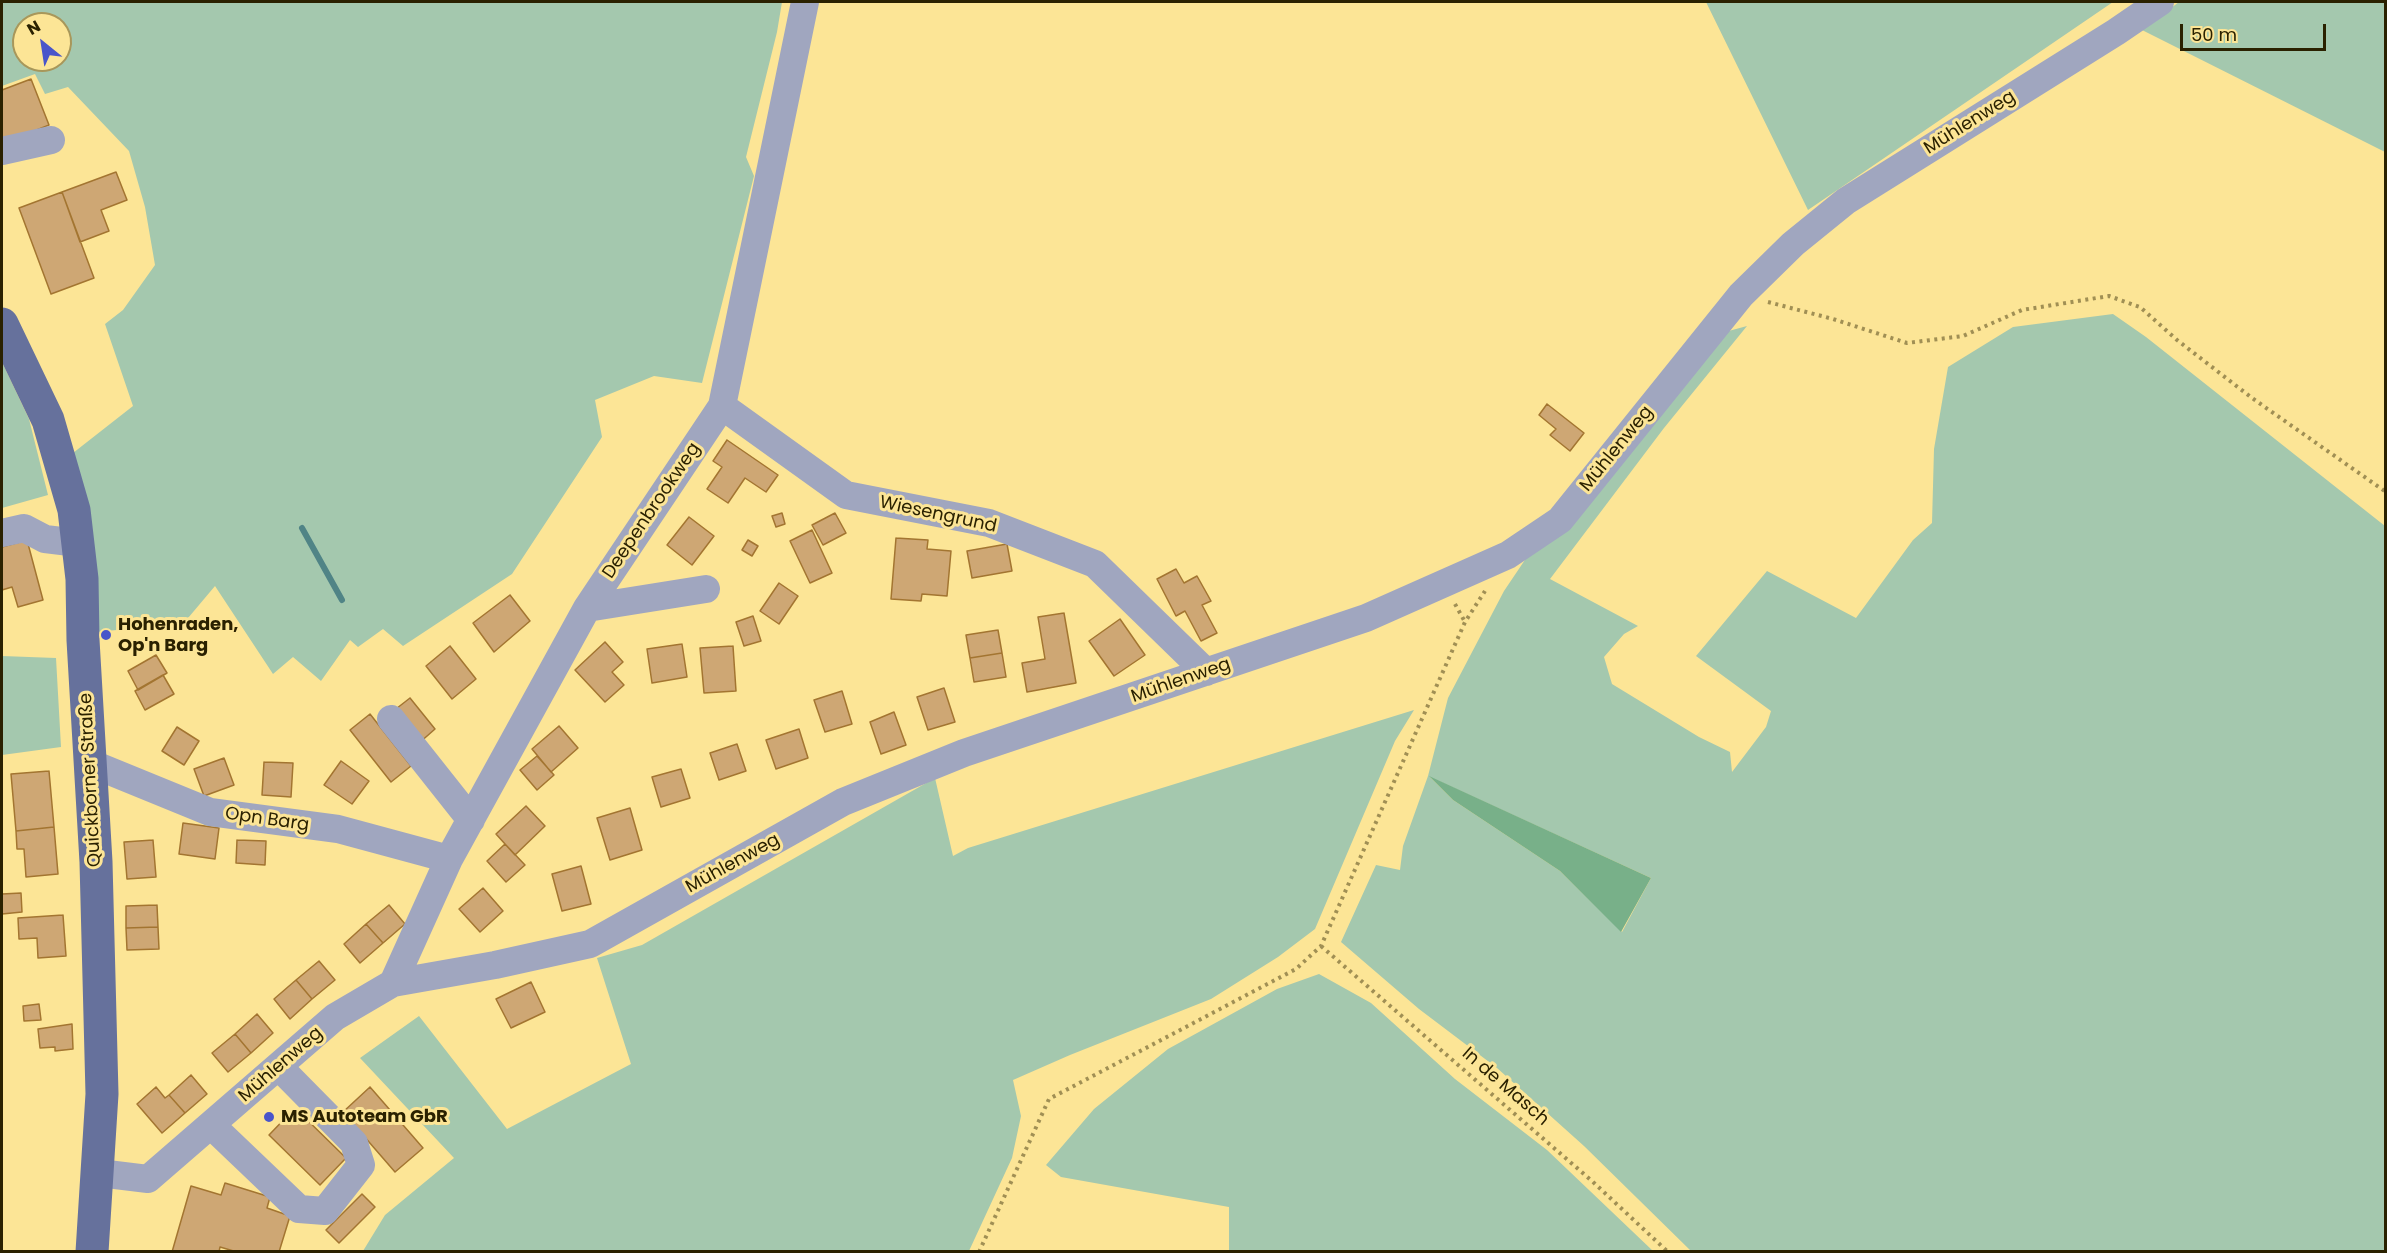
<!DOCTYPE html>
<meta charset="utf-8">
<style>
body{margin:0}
#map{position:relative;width:2387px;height:1253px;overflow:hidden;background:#fce596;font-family:Poppins,sans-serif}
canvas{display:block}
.frame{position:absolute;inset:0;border:3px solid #2a2100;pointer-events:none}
.north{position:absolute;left:12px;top:12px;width:60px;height:60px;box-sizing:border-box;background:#fce596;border:2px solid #a8975a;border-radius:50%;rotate:330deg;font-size:16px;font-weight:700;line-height:24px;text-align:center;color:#2a2100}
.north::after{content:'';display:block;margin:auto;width:21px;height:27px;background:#4955ca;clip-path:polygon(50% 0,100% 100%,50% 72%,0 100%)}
.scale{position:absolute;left:2180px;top:24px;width:146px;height:27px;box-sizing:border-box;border:3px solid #2a2100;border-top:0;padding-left:8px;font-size:18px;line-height:21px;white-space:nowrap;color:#2a2100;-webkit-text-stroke:4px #fce596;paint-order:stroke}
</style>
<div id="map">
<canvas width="2387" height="1253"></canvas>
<div class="frame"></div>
<div class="north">N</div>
<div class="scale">50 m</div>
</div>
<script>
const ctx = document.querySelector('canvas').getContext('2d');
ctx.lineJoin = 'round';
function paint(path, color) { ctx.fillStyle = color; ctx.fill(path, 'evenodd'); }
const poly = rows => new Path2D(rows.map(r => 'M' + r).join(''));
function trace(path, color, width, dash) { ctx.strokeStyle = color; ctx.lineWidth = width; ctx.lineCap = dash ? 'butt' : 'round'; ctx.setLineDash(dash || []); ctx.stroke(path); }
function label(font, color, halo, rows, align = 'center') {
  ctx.font = font + ' Poppins,sans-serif'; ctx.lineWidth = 6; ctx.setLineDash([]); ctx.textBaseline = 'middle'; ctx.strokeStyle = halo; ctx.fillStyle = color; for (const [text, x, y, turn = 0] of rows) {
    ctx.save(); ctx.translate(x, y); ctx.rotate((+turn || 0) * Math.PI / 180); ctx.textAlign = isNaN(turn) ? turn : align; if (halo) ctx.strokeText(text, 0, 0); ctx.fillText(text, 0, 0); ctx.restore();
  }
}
paint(poly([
 [2,2,782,2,777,32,746,157,754,176,702,383,654,376,595,400,602,437,512,574,403,646,383,629,358,647,350,640,321,681,293,657,273,674,215,586,183,624,95,632,73,453,133,406,105,324,123,310,155,265,145,207,129,151,68,87,45,94,35,74,2,86],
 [24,24,60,24,60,60,24,60],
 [1706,2,2113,2,1808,210],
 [2179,2,2385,2,2385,152,2142,30],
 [2113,314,2146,337,2385,526,2385,1251,1691,1251,1584,1146,1497,1068,1419,1009,1341,942,1376,865,1400,870,1403,846,1428,776,1448,698,1504,591,1535,545,1725,332,1747,326,1664,428,1550,579,1638,626,1624,634,1604,657,1612,684,1699,737,1730,752,1732,772,1766,727,1771,711,1696,656,1767,571,1856,618,1913,540,1932,523,1934,449,1948,367,2013,327],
 [1430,777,1651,878,1622,932,1560,871,1453,800],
 [2,362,29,419,48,495,2,508],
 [2,656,56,658,61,747,2,755],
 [1414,710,1395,741,1315,929,1278,957,1211,999,1070,1055,1013,1080,1021,1116,1012,1158,969,1251,363,1251,385,1215,454,1158,360,1058,419,1016,507,1129,631,1064,597,958,642,945,935,778,953,856,968,848],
 [1319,974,1371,1003,1455,1079,1547,1150,1653,1251,1229,1251,1229,1207,1061,1177,1046,1165,1094,1109,1168,1049,1277,989]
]), '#a4c8ae');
paint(poly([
 [1429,776,1651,878,1621,932,1560,871,1453,800]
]), '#78b089');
trace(poly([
 [302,528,342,600]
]), '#508486', 6);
const building = poly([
 [31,79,49,125,2,144,2,90,31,79],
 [116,172,127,200,101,210,109,231,80,242,62,192,116,172],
 [62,192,94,278,51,294,19,208,62,192],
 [1547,404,1584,433,1570,451,1550,435,1556,429,1539,415,1547,404],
 [727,440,778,475,766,492,745,478,728,503,707,489,722,467,713,461,727,440],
 [782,513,785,524,776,527,772,516,782,513],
 [835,513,846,533,823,545,812,525,835,513],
 [689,517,714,536,692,565,667,545,689,517],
 [812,530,832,573,810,583,790,541,812,530],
 [896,538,928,540,927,549,951,551,947,596,922,594,921,601,891,599,896,538],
 [27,540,43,600,18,607,12,587,2,590,2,547,27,540],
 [748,540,758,546,752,556,742,550,748,540],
 [1007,544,1012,571,972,578,967,551,1007,544],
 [1176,569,1184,583,1197,576,1211,601,1202,605,1217,633,1201,641,1185,611,1176,616,1157,579,1176,569],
 [779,583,798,596,779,624,760,611,779,583],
 [510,595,530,621,494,652,473,623,510,595],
 [1064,613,1076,683,1027,692,1022,663,1045,659,1038,617,1064,613],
 [753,616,761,641,744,646,736,622,753,616],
 [1120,619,1145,655,1114,676,1089,641,1120,619],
 [998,630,1002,653,970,658,966,635,998,630],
 [605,642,623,662,612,672,624,685,605,702,575,670,605,642],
 [682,644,687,677,652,683,647,649,682,644],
 [450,646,476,679,452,699,426,666,450,646],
 [733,646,736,691,704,693,700,648,733,646],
 [1002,653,1006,677,974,682,970,658,1002,653],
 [156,655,167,673,138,690,128,671,156,655],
 [163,675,174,694,145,710,135,691,163,675],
 [944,688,955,722,928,730,917,697,944,688],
 [842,691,852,724,825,732,814,700,842,691],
 [410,698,435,729,418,744,392,712,410,698],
 [894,712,906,745,881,754,870,722,894,712],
 [370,714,411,766,391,782,350,730,370,714],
 [559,726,578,748,551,772,532,749,559,726],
 [177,727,199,741,184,765,162,751,177,727],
 [799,729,808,758,776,769,766,740,799,729],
 [737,744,746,771,719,780,710,753,737,744],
 [537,756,554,775,537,790,520,770,537,756],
 [224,758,234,785,204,796,194,769,224,758],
 [341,761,369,781,352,804,324,785,341,761],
 [264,762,293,763,291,797,262,795,264,762],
 [681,769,690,798,661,807,652,777,681,769],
 [49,771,54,827,16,831,11,774,49,771],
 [526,806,545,826,515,855,496,834,526,806],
 [630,808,642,850,610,860,597,818,630,808],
 [183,823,219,828,215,859,179,854,183,823],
 [54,827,58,874,26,877,24,849,17,849,16,831,54,827],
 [153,840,156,877,127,879,124,842,153,840],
 [237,840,266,841,265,865,236,863,237,840],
 [505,844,525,865,506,882,487,861,505,844],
 [581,866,591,904,562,911,552,874,581,866],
 [483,888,503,911,480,932,459,909,483,888],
 [21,893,22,912,2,914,2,894,21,893],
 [157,905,158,927,126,928,126,906,157,905],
 [389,905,405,924,383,943,366,924,389,905],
 [63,915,66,956,38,958,37,938,19,939,18,918,63,915],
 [366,924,383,943,360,963,344,944,366,924],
 [158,927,159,949,127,950,126,928,158,927],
 [319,961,335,980,312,999,296,980,319,961],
 [296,980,312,999,290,1019,274,999,296,980],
 [531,982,545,1012,511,1028,496,999,531,982],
 [39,1004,41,1020,24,1021,23,1006,39,1004],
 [257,1014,273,1033,251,1053,235,1034,257,1014],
 [72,1024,73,1049,55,1051,55,1047,40,1048,38,1029,72,1024],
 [235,1034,251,1053,228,1072,212,1053,235,1034],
 [191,1075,207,1094,185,1113,169,1095,191,1075],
 [156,1087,165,1098,169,1095,185,1113,162,1133,137,1104,156,1087],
 [370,1087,423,1148,395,1172,343,1112,370,1087],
 [295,1108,346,1158,320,1185,269,1135,295,1108],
 [225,1183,270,1197,267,1208,290,1216,279,1252,237,1252,220,1247,219,1252,172,1252,191,1186,221,1195,225,1183],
 [362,1194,375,1207,339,1243,326,1230,362,1194]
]);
paint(building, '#cea774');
trace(building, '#a37531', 1.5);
trace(poly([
 [1768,302,1833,319,1907,343,1963,336,2022,310,2109,296,2140,307,2177,340,2252,398,2386,492],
 [1455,604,1465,622],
 [1321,946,1592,1181,1668,1252],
 [979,1252,1049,1099,1296,969,1321,946,1465,622,1485,591]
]), '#a08f54', 4, [3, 4.5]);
trace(poly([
 [2,151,51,140],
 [722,406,846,495,989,523,1095,564,1206,672],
 [2,533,24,528,45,539,78,543],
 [587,608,706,589],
 [391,719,471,820],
 [90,763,210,812,338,829,449,859],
 [393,983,449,859,587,608,722,406,805,2],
 [211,1125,299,1209,325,1211,361,1165,354,1143,279,1067],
 [99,1173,148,1179,335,1017,393,983,495,965,590,944,843,802,964,753,1366,618,1508,555,1560,520,1741,295,1793,244,1846,201,2116,32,2160,2]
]), '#a0a6bf', 28);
trace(poly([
 [2,324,48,420,74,510,82,579,83,640,96,862,102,1094,92,1252]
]), '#66719c', 33);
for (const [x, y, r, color] of [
 [106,635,6,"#4955ca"],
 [269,1117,6,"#4955ca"]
]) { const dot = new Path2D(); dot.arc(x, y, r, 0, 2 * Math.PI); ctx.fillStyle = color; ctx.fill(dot); trace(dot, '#fce596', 2); }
label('18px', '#2a2100', '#fce596', [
 ["Mühlenweg",1970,123,-32],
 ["Mühlenweg",1617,449,-51],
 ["Deepenbrookweg",652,511,-56],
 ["Wiesengrund",938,515,12],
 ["Mühlenweg",1181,681,-19],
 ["Quickborner Straße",91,780,-93],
 ["Opn Barg",267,820,8],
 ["Mühlenweg",733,864,-29],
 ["Mühlenweg",281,1065,-41],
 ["In de Masch",1505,1087,41]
]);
label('bold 18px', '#2a2100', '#fce596', [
 ["Hohenraden,",118,625],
 ["Op'n Barg",118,646],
 ["MS Autoteam GbR",281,1117]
], 'left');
</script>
